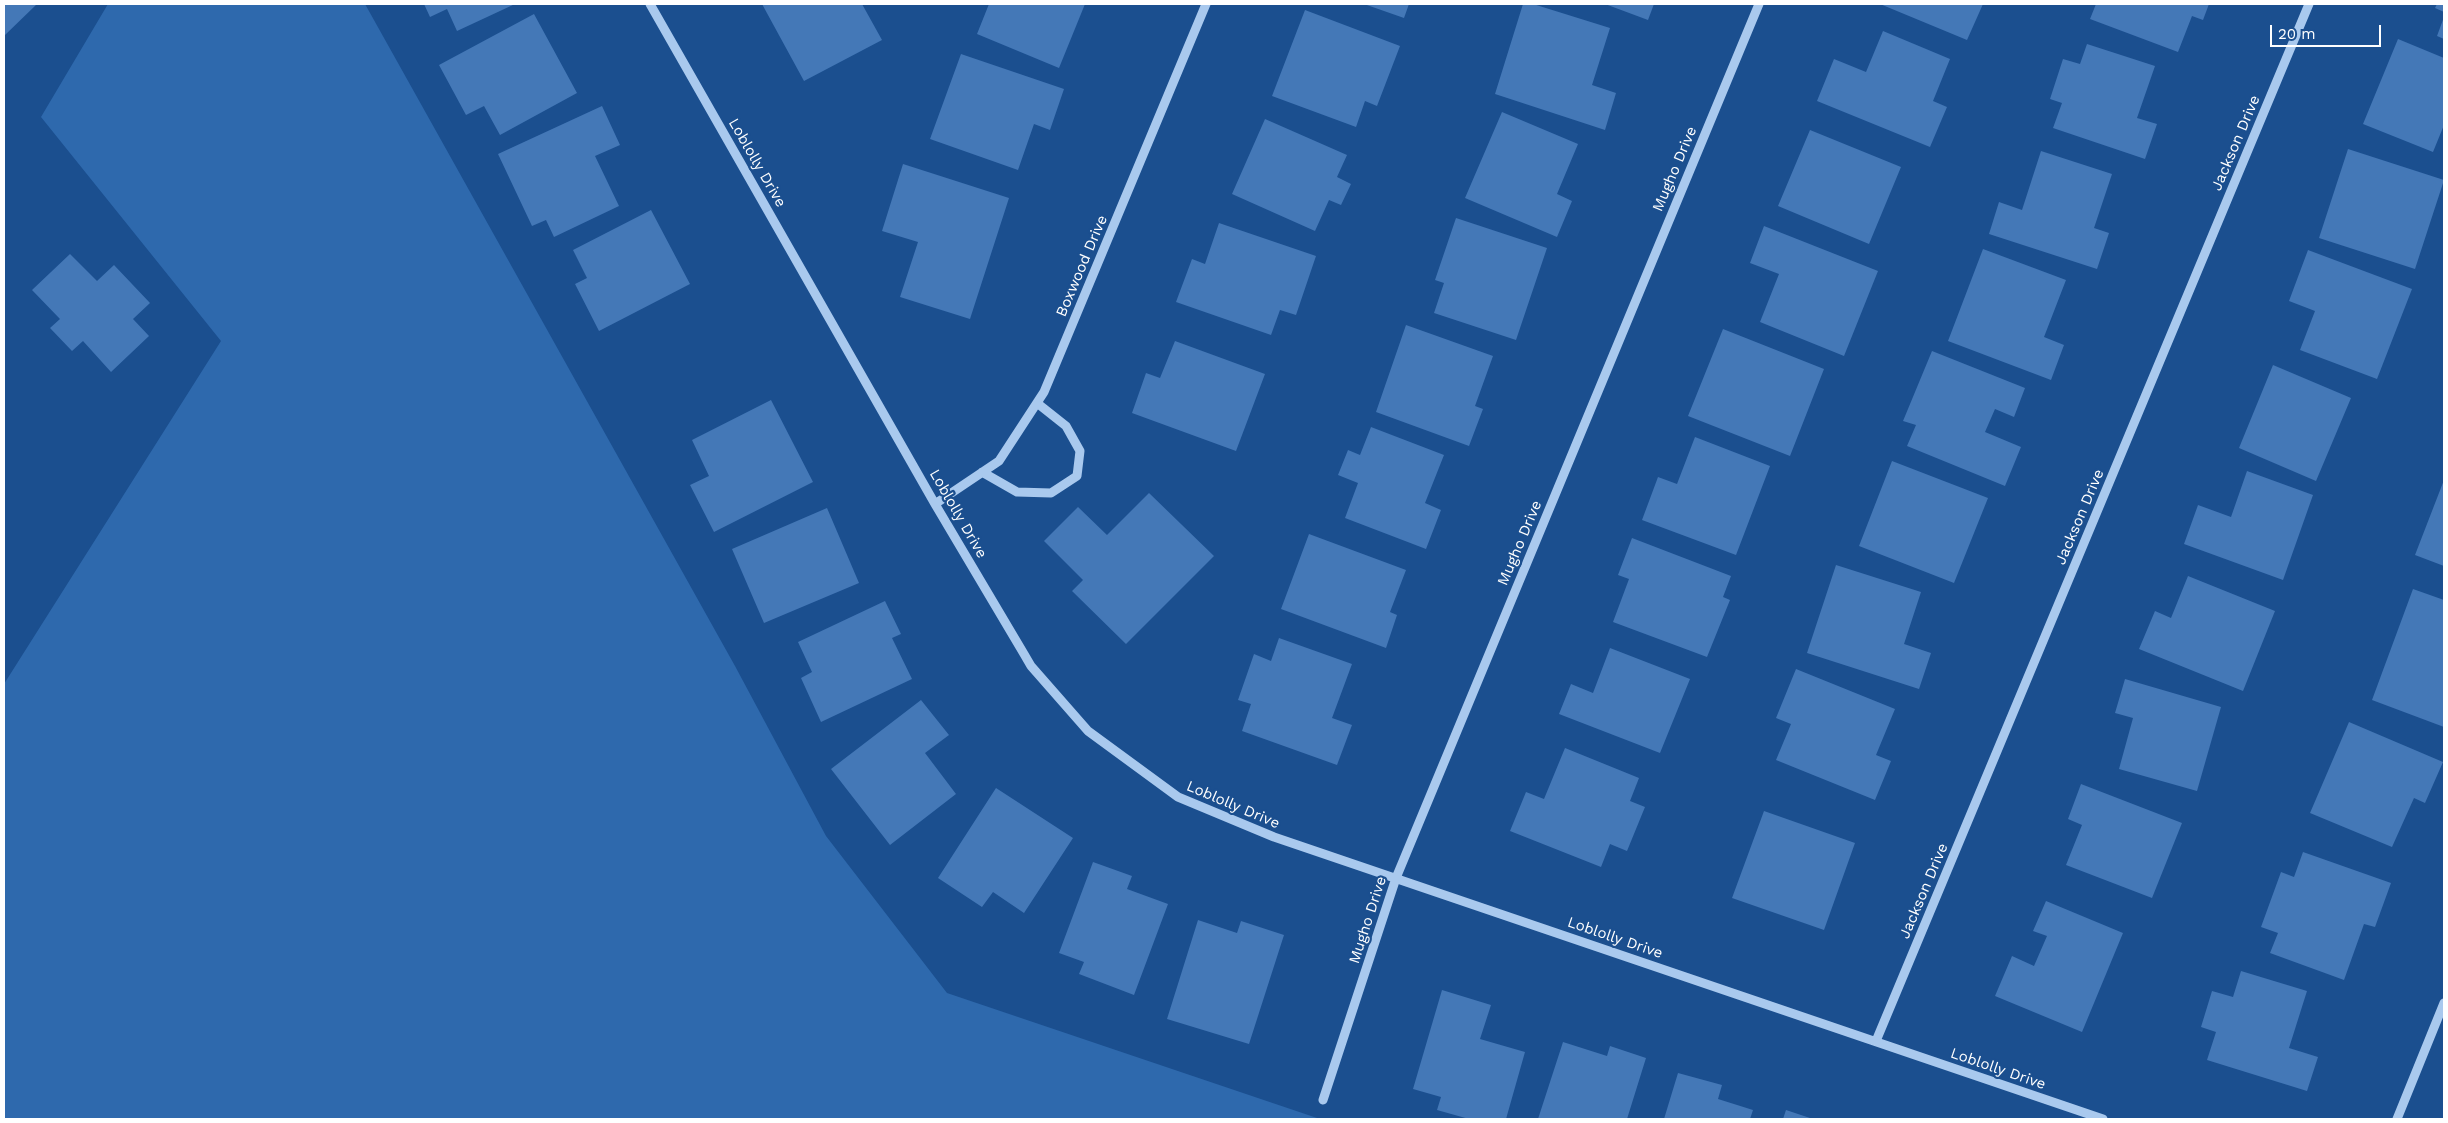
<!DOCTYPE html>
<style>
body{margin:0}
#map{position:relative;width:2448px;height:1123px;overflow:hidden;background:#1b4f8f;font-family:"Work Sans",sans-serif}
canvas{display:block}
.frame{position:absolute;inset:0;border:5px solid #fff;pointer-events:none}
.scale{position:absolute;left:2270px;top:25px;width:111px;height:22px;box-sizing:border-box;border:2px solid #fff;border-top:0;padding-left:6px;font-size:15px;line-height:18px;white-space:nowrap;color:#fff;-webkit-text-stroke:4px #1b4f8f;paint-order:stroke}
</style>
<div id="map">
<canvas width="2448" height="1123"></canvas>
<div class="frame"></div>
<div class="scale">20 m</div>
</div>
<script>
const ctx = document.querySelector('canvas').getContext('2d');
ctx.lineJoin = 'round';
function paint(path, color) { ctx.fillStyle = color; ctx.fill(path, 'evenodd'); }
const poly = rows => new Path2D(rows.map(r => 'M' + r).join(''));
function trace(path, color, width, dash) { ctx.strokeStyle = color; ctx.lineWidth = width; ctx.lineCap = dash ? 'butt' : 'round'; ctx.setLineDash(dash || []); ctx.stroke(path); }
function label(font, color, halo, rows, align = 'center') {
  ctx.font = font + ' "Work Sans",sans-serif'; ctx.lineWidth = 4.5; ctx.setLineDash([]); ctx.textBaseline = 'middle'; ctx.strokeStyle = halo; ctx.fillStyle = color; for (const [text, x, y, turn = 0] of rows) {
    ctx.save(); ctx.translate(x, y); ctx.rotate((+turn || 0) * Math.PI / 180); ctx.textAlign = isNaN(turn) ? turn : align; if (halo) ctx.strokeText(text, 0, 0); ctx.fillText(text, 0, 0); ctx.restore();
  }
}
paint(poly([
 [108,4,365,4,735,666,826,836,947,993,1320,1119,4,1119,4,684,221,341,41,117]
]), '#2e69ad');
paint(poly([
 [4,4,37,4,4,36],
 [424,4,515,4,457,31,447,9,430,17],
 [762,4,862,4,882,40,804,81],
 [989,4,1085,4,1059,68,977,34],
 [1364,4,1409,4,1404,18],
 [1523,4,1533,4,1610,28,1592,85,1616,93,1605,130,1495,94],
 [1605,4,1654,4,1648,20],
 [1880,4,1983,4,1967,40],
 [2096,4,2209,4,2203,20,2192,16,2178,52,2090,19],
 [2437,4,2444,4,2444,12,2435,8],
 [1305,10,1400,46,1377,106,1365,101,1356,127,1272,96],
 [534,14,577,93,500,135,484,106,466,115,439,65],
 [2444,17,2444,39,2437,36],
 [1883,31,1950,59,1933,101,1947,107,1930,147,1817,101,1834,59,1866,72],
 [2398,39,2444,58,2444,125,2433,152,2363,124],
 [2087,44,2155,66,2137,118,2157,124,2145,159,2053,128,2062,103,2050,99,2063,59,2080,64],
 [961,54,1064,89,1050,130,1034,124,1018,170,930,139],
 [602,106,620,145,595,156,619,206,554,237,546,220,532,226,498,154],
 [1502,112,1578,144,1557,194,1572,201,1557,237,1465,198],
 [1265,119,1347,155,1337,177,1351,184,1341,205,1329,200,1315,231,1232,194],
 [1810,130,1901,167,1869,244,1778,206],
 [2348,149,2444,180,2415,269,2319,238],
 [2041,151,2112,174,2094,228,2109,233,2097,269,1989,234,1999,202,2022,210],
 [903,164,1009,198,970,319,900,297,918,242,882,231],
 [651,210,690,284,599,331,575,284,587,278,573,250],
 [1456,218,1547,248,1516,340,1434,313,1444,283,1435,280],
 [1219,223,1316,256,1296,315,1280,310,1271,335,1176,302,1192,259,1205,264],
 [1764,226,1878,271,1844,356,1760,322,1779,274,1750,263],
 [1983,249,2066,280,2044,337,2064,345,2051,380,1948,341],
 [2308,250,2412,289,2377,379,2300,350,2315,311,2289,301],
 [70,254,97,281,114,265,150,303,133,319,149,336,111,372,83,341,72,351,50,328,60,319,32,290],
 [1406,325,1493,356,1475,406,1483,409,1469,446,1376,412],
 [1723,329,1824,369,1790,456,1688,416],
 [1175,341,1265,374,1236,451,1132,413,1146,373,1160,378],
 [1932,351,2025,388,2014,417,1995,409,1985,432,2021,447,2005,486,1907,446,1916,425,1903,421],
 [2273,365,2351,398,2316,481,2239,448],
 [771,400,813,482,714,532,690,485,709,476,692,440],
 [1371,427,1444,455,1425,503,1441,510,1426,549,1345,518,1358,483,1338,475,1348,450,1360,455],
 [1695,437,1770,466,1736,555,1642,520,1658,477,1677,484],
 [1892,461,1988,498,1954,583,1859,546],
 [2247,471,2313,495,2283,580,2184,544,2198,505,2231,517],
 [2444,480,2444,566,2415,555],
 [1149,493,1214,556,1126,644,1072,591,1083,580,1044,541,1078,507,1107,535],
 [827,508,859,583,764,623,732,549],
 [1309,534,1406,570,1390,612,1397,615,1386,648,1281,609],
 [1632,538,1731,576,1723,597,1730,600,1707,657,1613,622,1629,579,1618,575],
 [1836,565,1921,592,1904,644,1931,653,1919,689,1807,653],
 [2188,576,2275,611,2243,691,2139,649,2155,611,2171,618],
 [2413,589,2444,600,2444,727,2372,700],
 [885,601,901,634,892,638,912,679,821,722,801,678,812,672,798,642],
 [1279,638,1352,664,1332,718,1352,725,1337,765,1242,731,1251,704,1238,700,1254,654,1271,661],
 [1610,648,1690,679,1660,753,1559,714,1571,684,1593,693],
 [1796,669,1895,709,1876,755,1891,761,1875,800,1776,760,1791,724,1776,718],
 [2125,679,2221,707,2197,791,2119,769,2133,718,2115,713],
 [921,700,949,735,925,753,956,794,890,845,831,769],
 [2349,722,2443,762,2425,803,2414,798,2392,847,2310,813],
 [1565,748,1639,778,1630,801,1645,807,1627,851,1610,844,1601,867,1510,831,1526,792,1544,799],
 [2081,784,2182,823,2152,898,2066,865,2082,825,2068,819],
 [996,788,1073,838,1024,913,993,892,982,907,938,878],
 [1764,811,1855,843,1824,930,1732,898],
 [2303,852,2391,883,2375,927,2364,924,2344,980,2270,953,2278,933,2261,927,2281,872,2294,877],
 [1093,862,1132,876,1127,889,1168,904,1134,995,1079,974,1084,962,1059,953],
 [2046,901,2123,933,2082,1032,1995,996,2012,956,2034,966,2047,936,2033,931],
 [1198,920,1237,933,1241,921,1284,935,1249,1044,1167,1019],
 [2241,971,2307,991,2289,1048,2318,1057,2307,1091,2207,1060,2216,1032,2201,1027,2212,991,2233,997],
 [1442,990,1491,1005,1480,1039,1525,1052,1506,1119,1469,1119,1437,1110,1441,1097,1413,1089],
 [1563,1042,1607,1056,1610,1046,1646,1058,1627,1119,1538,1119],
 [1678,1073,1722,1085,1718,1099,1753,1110,1750,1119,1664,1119],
 [1786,1110,1813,1119,1783,1119]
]), '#4478b7');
trace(poly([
 [650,4,935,504,1024,654,1031,666,1088,731,1178,797,1274,837,2103,1119],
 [982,472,1017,492,1051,493,1077,476,1080,451,1066,426,1037,403],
 [935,504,999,461,1044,392,1206,4],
 [1876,1041,2309,4],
 [1323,1100,1396,878,1759,4],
 [2397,1119,2444,1003]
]), '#a9c9ee', 9);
label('15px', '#fff', '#1b4f8f', [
 ["Jackson Drive",2236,143,-67],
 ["Loblolly Drive",757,163,60],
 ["Mugho Drive",1675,169,-67],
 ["Boxwood Drive",1082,266,-67],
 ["Loblolly Drive",958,514,60],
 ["Jackson Drive",2080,517,-67],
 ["Mugho Drive",1520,543,-67],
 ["Loblolly Drive",1233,805,23],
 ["Jackson Drive",1924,891,-67],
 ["Mugho Drive",1368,920,-72],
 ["Loblolly Drive",1615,938,19],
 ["Loblolly Drive",1998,1069,19]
]);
</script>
